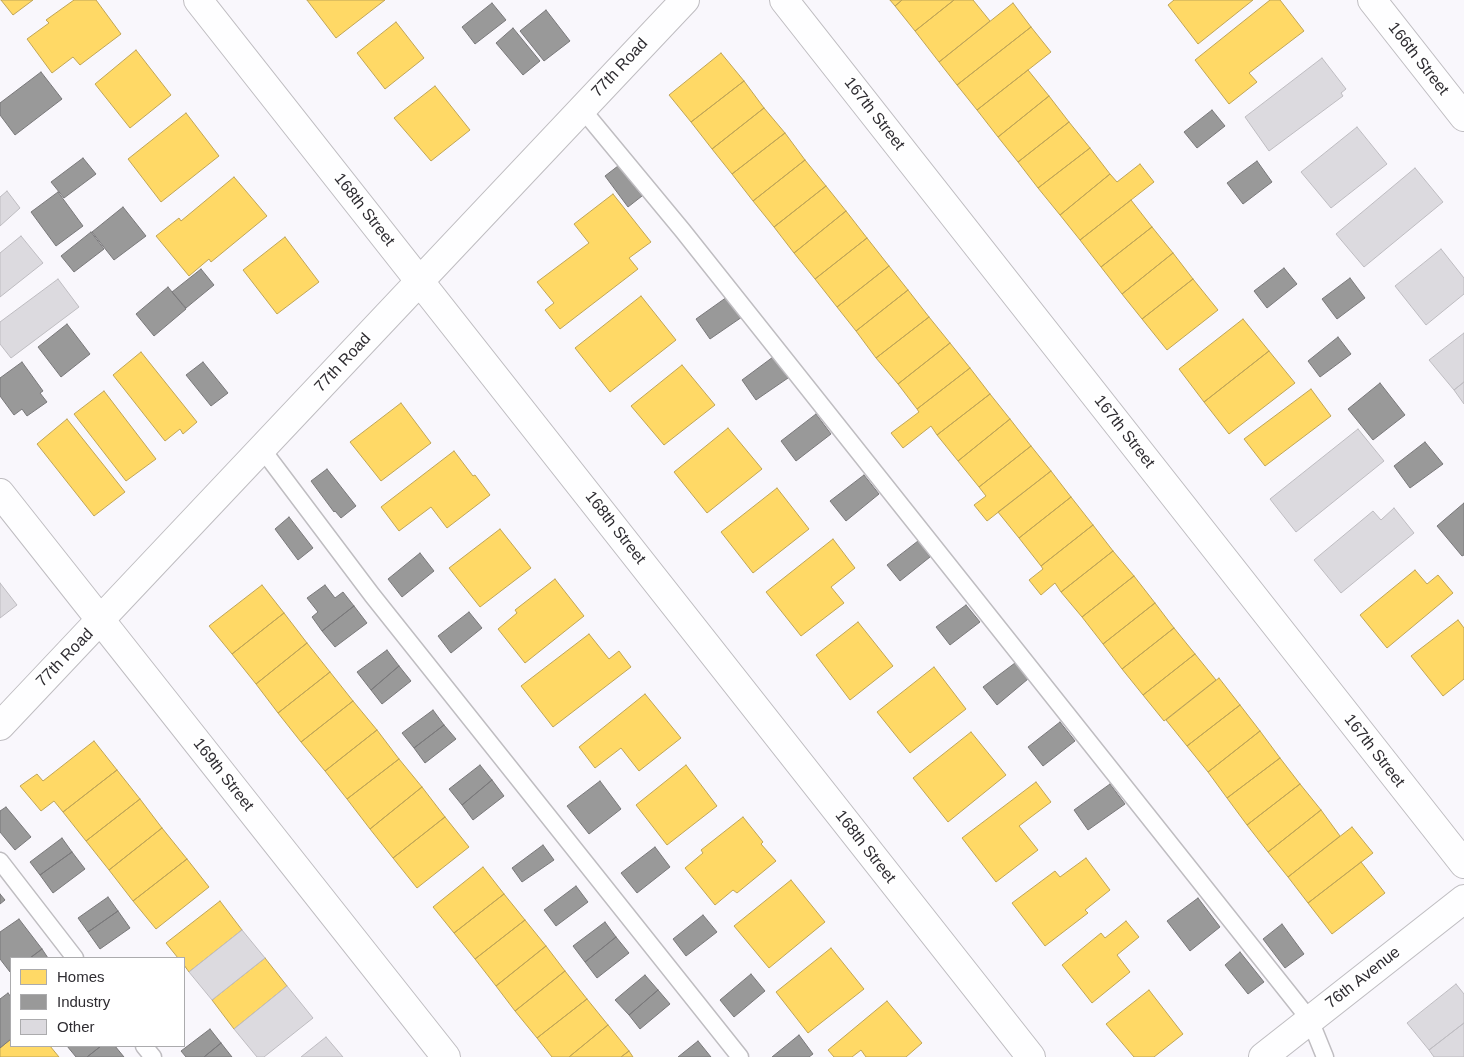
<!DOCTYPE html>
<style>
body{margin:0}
#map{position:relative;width:1464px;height:1057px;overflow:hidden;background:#f9f7fc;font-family:Arial,sans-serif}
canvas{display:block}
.legend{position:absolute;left:10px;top:957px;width:175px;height:90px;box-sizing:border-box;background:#fff;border:1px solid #ababad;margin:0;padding:6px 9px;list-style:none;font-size:15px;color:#2e2c31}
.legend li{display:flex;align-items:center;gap:10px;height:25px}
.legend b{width:25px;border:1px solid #ababad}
</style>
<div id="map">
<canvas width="1464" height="1057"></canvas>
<ul class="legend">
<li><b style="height:14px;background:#ffd966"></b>Homes</li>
<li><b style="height:14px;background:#999"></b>Industry</li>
<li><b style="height:14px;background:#dcdadf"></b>Other</li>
</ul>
</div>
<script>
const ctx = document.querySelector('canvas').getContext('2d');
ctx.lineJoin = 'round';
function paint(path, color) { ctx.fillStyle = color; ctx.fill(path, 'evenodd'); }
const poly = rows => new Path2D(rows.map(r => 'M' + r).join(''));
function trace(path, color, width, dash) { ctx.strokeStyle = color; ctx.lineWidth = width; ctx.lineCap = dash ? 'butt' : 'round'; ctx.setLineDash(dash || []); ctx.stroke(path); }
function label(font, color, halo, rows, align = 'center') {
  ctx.font = font + ' Arial,sans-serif'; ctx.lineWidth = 5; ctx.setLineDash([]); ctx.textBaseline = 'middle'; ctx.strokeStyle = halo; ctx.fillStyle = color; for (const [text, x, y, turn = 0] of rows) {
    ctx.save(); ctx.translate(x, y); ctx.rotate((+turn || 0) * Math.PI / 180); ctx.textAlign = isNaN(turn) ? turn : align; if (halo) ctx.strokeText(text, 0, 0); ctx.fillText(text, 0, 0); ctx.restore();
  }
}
const homes = poly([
 [1,0,33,0,13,15,1,0],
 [74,0,96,0,121,34,80,65,73,57,52,73,27,39,49,23,46,20,74,0],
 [307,0,385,0,336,38,307,0],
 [890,0,902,0,895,6,890,0],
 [902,0,954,0,915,31,895,6,902,0],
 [954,0,973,0,990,21,939,62,915,31,954,0],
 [1174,0,1253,0,1198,44,1168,5,1174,0],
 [1270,0,1280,0,1304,31,1249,73,1257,82,1229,104,1195,60,1270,0],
 [1013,3,1031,27,957,85,939,62,1013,3],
 [396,22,424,58,385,89,357,53,396,22],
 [1031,27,1051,52,977,110,957,85,1031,27],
 [136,50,171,95,130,128,95,84,136,50],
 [721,53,744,81,691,122,669,95,721,53],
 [1028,70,1049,96,998,137,977,110,1028,70],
 [744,81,764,108,712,149,691,122,744,81],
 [435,86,470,130,431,161,394,118,435,86],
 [1049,96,1069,122,1018,162,998,137,1049,96],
 [764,108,785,133,732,174,712,149,764,108],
 [186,113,219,156,161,202,128,159,186,113],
 [1069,122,1090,148,1038,188,1018,162,1069,122],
 [785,133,805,160,753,201,732,174,785,133],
 [1090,148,1110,174,1060,215,1038,188,1090,148],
 [805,160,826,186,774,227,753,201,805,160],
 [1140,164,1154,182,1080,240,1060,215,1110,174,1117,182,1140,164],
 [234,177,267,216,211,262,209,259,189,276,156,236,179,218,181,221,234,177],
 [826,186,846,211,794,253,774,227,826,186],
 [613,194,651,242,629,258,638,269,560,329,545,310,554,303,537,282,589,243,574,224,613,194],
 [1131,200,1152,227,1101,267,1080,240,1131,200],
 [846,211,867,238,815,279,794,253,846,211],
 [1152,227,1173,253,1122,294,1101,267,1152,227],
 [285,237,319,282,277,314,243,270,285,237],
 [867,238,889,266,837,307,815,279,867,238],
 [1173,253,1193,279,1142,319,1122,294,1173,253],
 [889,266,908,290,856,331,837,307,889,266],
 [1193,279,1218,310,1167,350,1142,319,1193,279],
 [908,290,929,317,876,358,856,331,908,290],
 [641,296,676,340,610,392,575,348,641,296],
 [929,317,950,343,898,384,876,358,929,317],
 [1243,319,1269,351,1204,402,1179,369,1243,319],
 [950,343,970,368,917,409,898,384,950,343],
 [1269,351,1295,383,1229,434,1204,402,1269,351],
 [141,352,197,422,183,434,180,429,165,441,113,375,141,352],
 [682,365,715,405,664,445,631,406,682,365],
 [970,368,990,394,937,435,931,426,903,448,891,433,919,412,917,409,970,368],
 [1311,389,1331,416,1265,466,1244,439,1311,389],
 [104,391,156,459,126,481,74,414,104,391],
 [990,394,1010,419,958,461,937,435,990,394],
 [401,403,431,443,381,481,350,442,401,403],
 [67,419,125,492,94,516,37,444,67,419],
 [1010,419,1031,446,979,487,958,461,1010,419],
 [728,428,762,469,707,513,674,472,728,428],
 [1031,446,1051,471,987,521,974,505,986,496,979,487,1031,446],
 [454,451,473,476,475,475,490,495,447,528,431,507,399,531,381,507,454,451],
 [1051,471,1071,497,1019,538,998,512,1051,471],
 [777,488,809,529,753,573,721,532,777,488],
 [1071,497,1093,525,1041,566,1019,538,1071,497],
 [1093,525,1113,551,1061,592,1055,583,1041,595,1029,580,1043,569,1041,566,1093,525],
 [500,529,531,568,480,607,449,568,500,529],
 [833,539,855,568,831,587,844,603,801,636,766,592,833,539],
 [1113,551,1134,576,1082,617,1061,592,1113,551],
 [1415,570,1427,584,1438,575,1453,593,1387,648,1360,615,1415,570],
 [1134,576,1155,603,1103,644,1082,617,1134,576],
 [555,579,584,616,525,663,498,629,517,613,515,610,555,579],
 [262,585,284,613,232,654,209,626,262,585],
 [1155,603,1174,628,1122,669,1103,644,1155,603],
 [284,613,307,643,256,684,232,654,284,613],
 [1458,620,1464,628,1464,679,1443,696,1411,656,1458,620],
 [858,622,893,666,850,700,816,655,858,622],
 [1174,628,1195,654,1143,695,1122,669,1174,628],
 [589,634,609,659,619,651,631,667,553,727,521,686,589,634],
 [307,643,330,672,278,713,256,684,307,643],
 [1195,654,1216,680,1164,721,1143,695,1195,654],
 [934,667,966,709,910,753,877,712,934,667],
 [330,672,353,701,301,742,278,713,330,672],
 [1219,678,1240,705,1187,746,1166,720,1219,678],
 [645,694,681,738,639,771,621,748,595,768,579,747,645,694],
 [353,701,377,730,325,771,301,742,353,701],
 [1240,705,1260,731,1208,772,1187,746,1240,705],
 [377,730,399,759,347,799,325,771,377,730],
 [1260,731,1280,758,1227,798,1208,772,1260,731],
 [971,732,1006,775,948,822,913,778,971,732],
 [94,741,117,770,63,812,54,801,41,811,20,786,37,774,43,781,94,741],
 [1280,758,1300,784,1247,825,1227,798,1280,758],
 [399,759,422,787,370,829,347,799,399,759],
 [686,765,717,806,667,845,636,805,686,765],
 [117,770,140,799,86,841,63,812,117,770],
 [1036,782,1051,802,1019,826,1038,850,996,882,962,838,1036,782],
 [1300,784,1321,810,1268,852,1247,825,1300,784],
 [422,787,445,817,393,858,370,829,422,787],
 [140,799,162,828,109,870,86,841,140,799],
 [1321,810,1340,836,1288,877,1268,852,1321,810],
 [445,817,469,847,417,888,393,858,445,817],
 [743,817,763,842,761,844,776,861,737,893,733,890,715,905,685,868,703,853,701,850,743,817],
 [1352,827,1373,853,1308,903,1288,877,1352,827],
 [162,828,187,859,133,901,109,870,162,828],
 [1086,858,1110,890,1085,910,1088,913,1045,946,1012,903,1055,871,1060,877,1086,858],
 [187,859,209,887,156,929,133,901,187,859],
 [1361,862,1385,893,1332,934,1308,903,1361,862],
 [483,867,504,894,454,933,433,907,483,867],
 [791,880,825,922,769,968,734,926,791,880],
 [504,894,525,920,475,959,454,933,504,894],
 [220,901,242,930,189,972,184,965,184,958,178,958,166,943,220,901],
 [525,920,546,946,496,986,475,959,525,920],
 [1126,921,1139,937,1117,955,1130,972,1092,1003,1062,965,1101,933,1105,938,1126,921],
 [546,946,565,971,515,1011,496,986,546,946],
 [831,948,864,989,808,1033,776,992,831,948],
 [265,958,287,986,234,1029,212,1000,265,958],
 [565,971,587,999,537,1038,515,1011,565,971],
 [1149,990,1183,1034,1154,1057,1134,1057,1106,1024,1149,990],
 [587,999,608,1025,569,1057,552,1057,537,1038,587,999],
 [887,1001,922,1043,906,1057,866,1057,861,1050,852,1057,834,1057,828,1050,887,1001],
 [608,1025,629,1051,621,1057,569,1057,608,1025],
 [11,1039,11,1046,50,1046,59,1057,0,1057,0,1048,11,1039],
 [629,1051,633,1057,621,1057,629,1051]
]);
paint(homes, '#ffd966');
trace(homes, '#c0a556', 1);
const industry = poly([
 [492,3,506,20,475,44,462,27,492,3],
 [546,10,570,41,544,61,520,31,546,10],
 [513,28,540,61,523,75,496,43,513,28],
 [41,72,62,99,15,135,0,115,0,103,41,72],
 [1212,110,1225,126,1197,148,1184,132,1212,110],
 [83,158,96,174,64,198,51,182,83,158],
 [1257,161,1272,182,1243,204,1227,183,1257,161],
 [618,166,642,196,628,207,605,176,618,166],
 [58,192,83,226,56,246,31,212,58,192],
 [123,207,146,236,114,260,92,232,123,207],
 [91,232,104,249,74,272,61,256,91,232],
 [1284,268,1297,284,1267,308,1254,291,1284,268],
 [201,269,214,285,186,308,172,292,201,269],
 [1350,278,1365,298,1337,319,1322,299,1350,278],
 [168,287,186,309,154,336,136,314,168,287],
 [727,297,742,317,710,339,696,319,727,297],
 [67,324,90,354,61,377,38,347,67,324],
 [1338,337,1351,354,1320,377,1308,361,1338,337],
 [773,357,788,378,756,400,742,380,773,357],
 [22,362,43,391,40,393,47,402,27,416,22,409,14,415,0,396,0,378,22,362],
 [203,362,228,393,211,406,186,375,203,362],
 [1380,383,1405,415,1373,440,1348,409,1380,383],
 [816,414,831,434,796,461,781,441,816,414],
 [1425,442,1443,464,1410,488,1394,466,1425,442],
 [327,469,356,506,341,518,335,511,334,512,311,481,327,469],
 [864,475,879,494,846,521,830,501,864,475],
 [1464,503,1464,555,1462,556,1437,526,1464,503],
 [289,517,313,548,298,560,275,529,289,517],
 [918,541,930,557,900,581,887,565,918,541],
 [420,553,434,571,402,597,388,579,420,553],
 [325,585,335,598,343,592,354,606,322,631,312,617,318,612,307,598,325,585],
 [966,605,980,622,950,645,936,627,966,605],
 [354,606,367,623,335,647,322,631,354,606],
 [469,612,482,628,451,653,438,636,469,612],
 [387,650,399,666,371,690,357,672,387,650],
 [1015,663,1028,679,997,705,983,687,1015,663],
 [399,666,411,681,382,704,371,690,399,666],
 [433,710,444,725,414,748,402,733,433,710],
 [1060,722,1075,741,1043,766,1028,747,1060,722],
 [444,725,456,739,425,763,414,748,444,725],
 [480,765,492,780,462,805,449,789,480,765],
 [492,780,504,796,473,820,462,805,492,780],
 [600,781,621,809,589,834,567,806,600,781],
 [1110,784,1125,804,1088,830,1074,810,1110,784],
 [6,807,31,837,15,850,0,832,0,811,6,807],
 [62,838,72,852,40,875,30,862,62,838],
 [543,845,554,860,522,882,512,868,543,845],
 [655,847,670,867,637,893,621,873,655,847],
 [72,852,85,869,53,893,40,875,72,852],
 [576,886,588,902,556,926,544,910,576,886],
 [0,894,5,900,0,904,0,894],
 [108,897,118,911,88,932,78,918,108,897],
 [1198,898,1220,927,1190,951,1167,921,1198,898],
 [118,911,130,928,100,949,88,932,118,911],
 [703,915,717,932,686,956,673,939,703,915],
 [19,919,42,949,30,958,11,958,10,972,0,959,0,932,19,919],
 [605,922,616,937,585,962,573,946,605,922],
 [1282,924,1304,954,1285,968,1263,939,1282,924],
 [616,937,629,953,597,978,585,962,616,937],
 [42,949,48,958,30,958,42,949],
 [1240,952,1264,982,1248,994,1225,965,1240,952],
 [751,974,765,991,734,1017,720,1000,751,974],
 [645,975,658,990,629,1015,615,1000,645,975],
 [658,990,670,1004,640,1029,629,1015,658,990],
 [8,993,11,997,11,1039,0,1048,0,999,8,993],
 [210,1029,221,1043,204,1057,186,1057,181,1051,210,1029],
 [799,1035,813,1054,809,1057,772,1057,799,1035],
 [698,1041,711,1057,678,1057,698,1041],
 [221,1043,232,1057,204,1057,221,1043],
 [67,1046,101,1046,87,1057,76,1057,67,1046],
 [101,1046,115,1046,124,1057,87,1057,101,1046]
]);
paint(industry, '#999');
trace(industry, '#79787a', 1);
const building = poly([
 [1322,58,1346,89,1341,93,1343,96,1269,151,1245,117,1322,58],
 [1357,127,1387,164,1331,208,1301,172,1357,127],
 [1415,168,1443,202,1364,267,1336,234,1415,168],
 [7,191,20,208,0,226,0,197,7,191],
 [21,236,43,263,0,297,0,253,21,236],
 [1441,249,1464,278,1464,294,1426,325,1395,286,1441,249],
 [58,279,79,307,11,358,0,344,0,322,58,279],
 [1464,333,1464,382,1454,390,1429,360,1464,333],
 [1464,382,1464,404,1454,390,1464,382],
 [1358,429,1384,461,1296,532,1270,499,1358,429],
 [1394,508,1414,533,1341,593,1314,560,1373,511,1381,520,1394,508],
 [0,583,17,605,0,618,0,583],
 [242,930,265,958,212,1000,189,972,242,930],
 [1456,984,1464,994,1464,1023,1429,1050,1407,1023,1456,984],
 [287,986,313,1018,264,1057,257,1057,234,1029,287,986],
 [1464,1023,1464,1057,1434,1057,1429,1050,1464,1023],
 [326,1037,343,1057,301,1057,326,1037]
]);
paint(building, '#dcdadf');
trace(building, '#bebcc1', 1);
const service = poly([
 [582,109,683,231,1287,991,1310,1020,1325,1057],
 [262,449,372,595,740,1057],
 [0,861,75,958],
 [144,1046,153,1057]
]);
const minor = poly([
 [198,0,1031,1057],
 [784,0,1464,864],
 [1372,0,1464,117],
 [0,493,446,1057],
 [0,726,685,0],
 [1263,1057,1464,899]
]);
trace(service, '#bfbdc1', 19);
trace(minor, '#bfbdc1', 30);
trace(service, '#fefeff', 16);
trace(minor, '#fefeff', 28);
label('16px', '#2e2c31', '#fff', [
 ["166th Street",1418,59,52],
 ["77th Road",620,68,-47],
 ["167th Street",874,114,52],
 ["168th Street",364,210,52],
 ["77th Road",343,363,-47],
 ["167th Street",1124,432,52],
 ["168th Street",615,528,52],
 ["77th Road",65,658,-46],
 ["167th Street",1374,751,52],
 ["169th Street",223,775,52],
 ["168th Street",865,847,52],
 ["76th Avenue",1363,978,-38]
]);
</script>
